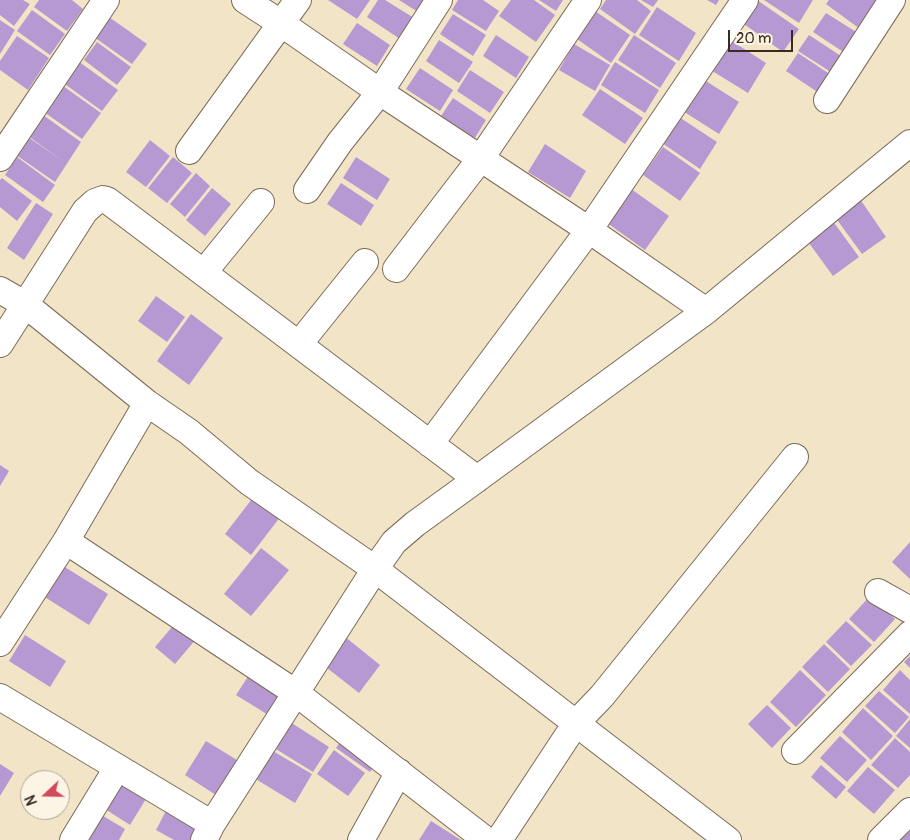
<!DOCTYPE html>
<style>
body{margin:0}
#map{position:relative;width:910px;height:840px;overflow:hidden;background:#f2e4c7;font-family:Pangolin,sans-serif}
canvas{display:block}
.north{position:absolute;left:20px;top:770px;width:50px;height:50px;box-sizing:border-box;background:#fcf5e5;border:1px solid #afa495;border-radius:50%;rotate:249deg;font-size:14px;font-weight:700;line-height:20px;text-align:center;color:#3b2a1e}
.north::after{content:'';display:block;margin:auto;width:18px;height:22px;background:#d1495b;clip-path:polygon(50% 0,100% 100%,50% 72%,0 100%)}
.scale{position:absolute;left:728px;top:30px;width:65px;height:22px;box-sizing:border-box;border:2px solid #3b2a1e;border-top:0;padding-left:6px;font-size:15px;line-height:18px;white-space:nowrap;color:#3b2a1e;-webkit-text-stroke:4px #fcf5e5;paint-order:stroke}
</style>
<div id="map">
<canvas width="910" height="840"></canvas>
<div class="north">N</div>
<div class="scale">20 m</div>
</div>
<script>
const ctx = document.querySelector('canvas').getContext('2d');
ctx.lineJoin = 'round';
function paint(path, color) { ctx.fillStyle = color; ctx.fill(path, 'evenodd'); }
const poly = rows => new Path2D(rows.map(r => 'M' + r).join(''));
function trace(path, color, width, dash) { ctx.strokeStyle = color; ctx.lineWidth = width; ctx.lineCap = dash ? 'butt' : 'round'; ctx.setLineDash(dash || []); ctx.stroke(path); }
paint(poly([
 [0,0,23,0,30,4,14,26,0,15],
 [39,0,72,0,83,9,67,31,34,7],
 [328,0,370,0,357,19],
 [378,0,385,0,414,18,400,39,367,17],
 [399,0,426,0,418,12],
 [458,0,483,0,499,11,486,31,452,10],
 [511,0,534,0,555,15,536,42,499,16],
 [539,0,563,0,556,11],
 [606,0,637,0,651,11,635,34,600,9],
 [641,0,658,0,653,7],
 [707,0,719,0,716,5],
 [757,0,799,29,783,52,741,22],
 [764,0,813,0,799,23],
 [829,0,881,0,860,29,826,4],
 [657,7,696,33,679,61,639,35],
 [32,10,65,34,50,55,17,31],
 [595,11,630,35,611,63,577,39],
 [826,13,861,35,848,55,813,32],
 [453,14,486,35,473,56,440,34],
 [109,17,147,44,132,64,94,37],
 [0,20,15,30,0,54],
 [357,23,390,45,377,66,343,44],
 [496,35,529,57,516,78,483,56],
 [634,35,676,63,660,88,618,60],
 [809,35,844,58,834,74,798,51],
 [17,36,49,58,28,90,0,70,0,61],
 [727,38,766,63,748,93,709,69],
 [439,40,473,62,459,83,426,61],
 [97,42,131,67,117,85,84,60],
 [574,44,610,65,595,91,559,70],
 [798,53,834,77,822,95,786,71],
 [78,61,118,90,102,111,62,82],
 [615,62,659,90,645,113,601,85],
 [420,68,453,90,440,111,406,89],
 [470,70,504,92,490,113,457,91],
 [698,76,739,102,719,134,678,108],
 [63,86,101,113,82,139,44,112],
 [600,89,643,118,625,144,582,115],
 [453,98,486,120,473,141,439,119],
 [43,115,81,142,55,182,16,155,28,137,63,161,28,136],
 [679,117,717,142,700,169,662,143],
 [150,140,170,156,146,187,126,172],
 [545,144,586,171,570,198,528,172],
 [663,147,700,173,680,201,643,175],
 [17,157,55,185,43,202,5,175],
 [173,157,192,173,167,203,148,188],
 [356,157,390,179,377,200,343,178],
 [196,173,210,186,185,217,170,204],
 [2,178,32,201,17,221,0,207,0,180],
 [341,183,374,205,361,226,327,204],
 [627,186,669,216,645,250,603,220],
 [212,188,231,204,205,236,186,220],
 [860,199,886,237,862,254,835,217],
 [36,203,53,214,24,260,7,248],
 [832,220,859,257,833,276,806,239],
 [156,296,185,317,167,342,138,321],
 [191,314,223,338,189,385,157,361],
 [0,465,9,471,0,486],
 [258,491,284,512,251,555,225,534],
 [910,542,910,579,892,562],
 [261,548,289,570,251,616,224,594],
 [60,564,108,594,89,625,40,594],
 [870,596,895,619,874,642,849,619],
 [177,621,197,638,175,664,155,647],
 [846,621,872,645,851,666,826,642],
 [25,635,66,661,50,687,9,661],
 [344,636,380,665,359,693,322,664],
 [824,644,850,669,828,692,802,667],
 [910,656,910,668,904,662],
 [800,670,826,695,796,727,770,702],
 [900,670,910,680,910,714,883,690],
 [251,672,284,693,270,716,236,695],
 [879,691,909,717,895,733,865,706],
 [767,705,791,728,772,748,748,724],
 [863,708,893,736,871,760,842,732],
 [910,719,910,748,896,736],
 [287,720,329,747,313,772,271,746],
 [344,736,378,761,370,772,336,748],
 [840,736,867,760,847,782,820,758],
 [895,738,910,752,910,775,898,788,871,765],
 [206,741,237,760,216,795,185,775],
 [271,750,312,774,295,803,254,778],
 [334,750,365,773,348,796,317,774],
 [0,764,14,773,0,796],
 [821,765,846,787,836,799,811,777],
 [868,767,895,790,874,814,847,791],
 [121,777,149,794,130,825,102,807],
 [168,807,201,824,193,840,174,840,156,830],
 [100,814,125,829,119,840,85,840],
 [431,821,461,840,419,840],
 [910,828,910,840,899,840]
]), '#b699d3');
const minor = poly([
 [245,0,282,24,380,92,589,230,706,311],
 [827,100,892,0],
 [189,151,298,0],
 [0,158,106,0],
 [307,190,340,142,380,92,439,0],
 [396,269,481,158,588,0],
 [204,272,261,202],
 [0,290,26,305,147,403,189,432,249,482,375,569,728,840],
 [0,344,85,211,95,202,103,199,107,200,477,479],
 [299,344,365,262],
 [430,444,589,230,745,0],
 [66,541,296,693,486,840],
 [878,592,910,610],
 [0,643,66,541,147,403],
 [0,697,212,824],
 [795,751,910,634],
 [73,840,117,768],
 [204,840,212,824,375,569,394,542,415,524,477,479,706,311,910,143],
 [361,840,399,772],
 [499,840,576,723,602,696,795,457],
 [881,840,910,811]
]);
trace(minor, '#7b6b59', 28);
trace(minor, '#fff', 26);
</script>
